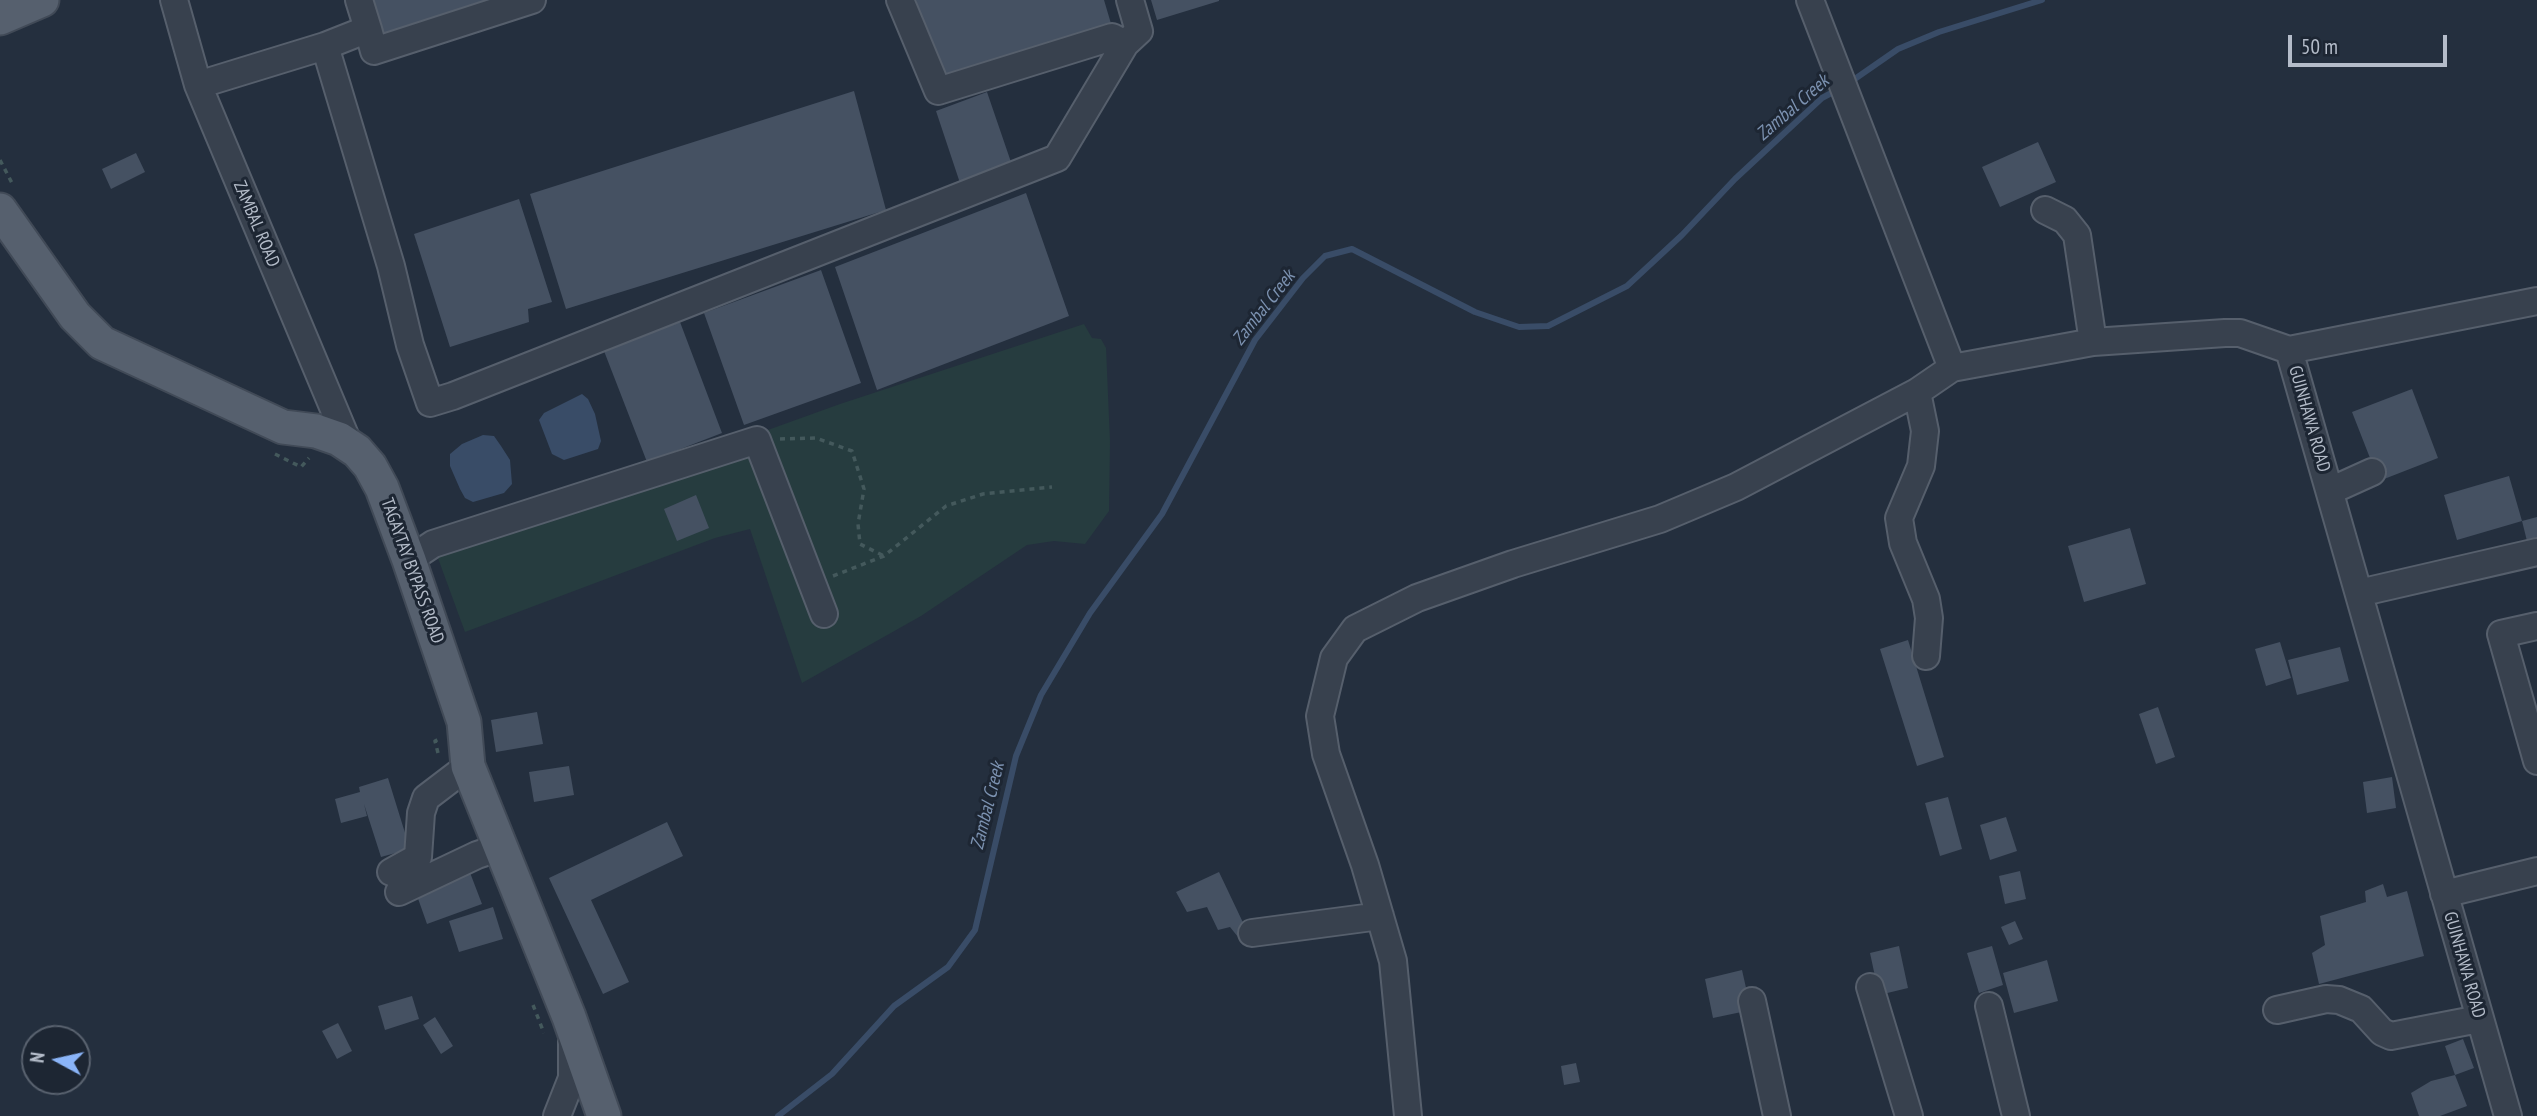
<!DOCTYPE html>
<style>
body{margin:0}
#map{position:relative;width:2537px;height:1116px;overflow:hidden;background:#242f3e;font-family:"PT Sans Narrow",sans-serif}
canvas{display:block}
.north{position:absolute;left:21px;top:1025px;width:70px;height:70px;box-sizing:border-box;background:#1d2633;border:2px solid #59626f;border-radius:50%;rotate:278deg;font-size:19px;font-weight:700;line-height:28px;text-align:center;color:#b4bcc9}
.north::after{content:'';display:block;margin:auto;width:24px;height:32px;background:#8ab4f8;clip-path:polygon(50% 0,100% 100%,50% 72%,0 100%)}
.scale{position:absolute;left:2288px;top:35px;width:159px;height:32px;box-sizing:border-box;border:4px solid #b4bcc9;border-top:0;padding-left:9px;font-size:21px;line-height:24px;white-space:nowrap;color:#b4bcc9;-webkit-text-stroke:5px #1d2633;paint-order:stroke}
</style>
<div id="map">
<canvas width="2537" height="1116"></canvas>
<div class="north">N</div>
<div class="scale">50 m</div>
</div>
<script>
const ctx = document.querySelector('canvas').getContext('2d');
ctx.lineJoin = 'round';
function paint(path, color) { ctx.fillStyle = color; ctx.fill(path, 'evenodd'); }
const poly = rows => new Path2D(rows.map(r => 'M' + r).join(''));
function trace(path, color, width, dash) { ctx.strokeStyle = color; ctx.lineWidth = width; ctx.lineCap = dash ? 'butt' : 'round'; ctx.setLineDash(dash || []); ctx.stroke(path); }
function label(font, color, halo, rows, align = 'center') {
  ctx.font = font + ' "PT Sans Narrow",sans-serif'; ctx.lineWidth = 6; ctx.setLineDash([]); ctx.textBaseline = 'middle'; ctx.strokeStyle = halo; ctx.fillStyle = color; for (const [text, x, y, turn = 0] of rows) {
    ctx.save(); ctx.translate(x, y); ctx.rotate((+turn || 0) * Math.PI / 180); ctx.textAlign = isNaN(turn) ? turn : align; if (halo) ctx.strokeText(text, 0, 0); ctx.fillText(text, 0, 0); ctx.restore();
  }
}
paint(poly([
 [1084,324,1092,338,1101,339,1106,348,1110,442,1109,511,1085,544,1054,541,1027,545,921,616,802,683,750,529,715,538,465,632,435,550,840,404]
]), '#263c3f');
paint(poly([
 [582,394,588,399,595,414,601,441,598,449,564,460,552,454,539,420,544,413],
 [483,435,494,436,501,446,510,460,512,484,504,493,473,502,465,498,460,489,450,466,450,454,462,444]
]), '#394c67');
trace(poly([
 [1849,83,1898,49,1939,32,2042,0],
 [778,1116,832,1074,894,1006,948,967,975,930,1016,756,1041,695,1090,613,1162,514,1255,340,1303,278,1325,256,1352,249,1475,312,1519,327,1548,326,1627,286,1682,235,1735,179,1822,98,1837,90]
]), '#394c67', 6);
paint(poly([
 [367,0,497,0,378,39],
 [916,0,1104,0,1112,27,938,78],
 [1151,0,1219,0,1219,1,1157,20],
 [854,91,886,210,566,309,530,194],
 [987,92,1012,165,960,183,936,111],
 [2038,142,2056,182,2000,207,1982,167],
 [136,153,145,172,111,189,102,169],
 [1026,193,1069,316,877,390,835,267],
 [519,199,552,302,528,309,529,322,450,347,414,234],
 [821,270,861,383,744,425,704,313],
 [680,322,722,433,647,462,604,351],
 [2412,389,2438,458,2379,481,2352,412],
 [2509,476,2522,521,2457,540,2444,495],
 [696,495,709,528,677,541,664,509],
 [2537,517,2537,542,2528,545,2522,521],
 [2130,528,2146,584,2084,602,2068,546],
 [1908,640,1944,757,1917,766,1880,649],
 [2280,642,2291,678,2266,686,2255,649],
 [2340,647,2349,681,2297,695,2288,660],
 [2158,707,2175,757,2156,764,2139,714],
 [537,712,543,744,496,752,491,720],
 [569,766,574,795,534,802,529,772],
 [2392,777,2396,808,2367,813,2363,782],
 [388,778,410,849,381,857,364,804,367,816,341,823,335,799,360,792,359,787],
 [1948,797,1962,849,1940,856,1925,803],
 [2006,817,2017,851,1990,860,1980,825],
 [667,822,683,856,591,900,629,982,603,994,549,878],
 [469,870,482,904,427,924,415,890],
 [2020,871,2026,899,2005,904,1999,876],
 [1219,872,1247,931,1238,937,1230,927,1218,930,1207,907,1187,912,1176,892],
 [2383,884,2387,897,2407,891,2424,956,2319,984,2312,953,2325,945,2320,916,2366,902,2365,891],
 [493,907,503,939,459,952,449,921],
 [2015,921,2023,939,2009,945,2001,927],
 [1899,946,1908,988,1879,995,1870,953],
 [1992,946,2003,985,1979,993,1967,953],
 [2047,960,2058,1001,2014,1013,2003,973],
 [1742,970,1751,1010,1713,1018,1705,979],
 [412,996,419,1019,385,1030,378,1006],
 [435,1017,453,1046,441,1054,423,1025],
 [338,1023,352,1051,337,1059,322,1031],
 [2463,1039,2474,1068,2455,1075,2467,1106,2440,1116,2419,1116,2411,1093,2431,1081,2455,1075,2445,1046],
 [1576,1063,1580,1082,1564,1085,1561,1066]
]), '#455162');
const minor = poly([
 [174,0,198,85,349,445],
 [1810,0,1952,368,2093,342,2225,333,2240,333,2289,350,2508,1116],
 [368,29,374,51,532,0],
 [1125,44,1139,31,1130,0],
 [325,46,391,266,410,345,430,403,453,396,1057,158,1125,44,1112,37,938,91,900,0],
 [198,85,325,46,368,29,359,0],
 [2045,210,2065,220,2077,235,2093,342],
 [2289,350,2537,301],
 [1917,392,1925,431,1921,466,1899,518,1903,543,1926,599,1929,618,1926,656],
 [2330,491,2372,472],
 [409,560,433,544,757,440,824,614],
 [2359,593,2537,552],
 [2537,626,2501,634,2537,761],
 [391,872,418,857,421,813,426,798,468,766],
 [399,892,477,855,501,847],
 [2444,894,2537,871],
 [1252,933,1380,916],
 [1870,987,1909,1116],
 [1752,1001,1777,1116],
 [1989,1006,2016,1116],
 [2277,1010,2326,999,2339,1000,2361,1009,2382,1032,2391,1036,2479,1019],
 [557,1116,572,1078,572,1041],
 [1408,1116,1393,961,1365,865,1326,754,1320,716,1334,658,1355,629,1417,598,1513,564,1660,519,1736,487,1917,392,1952,368]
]);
const major = poly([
 [0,18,42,0],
 [0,210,75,316,102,343,283,427,316,431,339,439,357,451,370,466,382,488,409,560,464,722,468,766,569,1017,604,1116]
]);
trace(minor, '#565f6c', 30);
trace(major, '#414a57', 37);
trace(poly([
 [0,160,13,185],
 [780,439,816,438,852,451,864,489,858,524,860,544,884,556],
 [275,454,301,467,309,458],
 [833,576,884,556,946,506,983,494,1052,487],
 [438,753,435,741,439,739],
 [533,1005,544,1033]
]), '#44595c', 3.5, [5, 5]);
trace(minor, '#38414e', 26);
trace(major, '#56606e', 33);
label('18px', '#b4bcc9', '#1d2633', [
 ["ZAMBAL ROAD",256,224,67],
 ["GUINHAWA ROAD",2309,419,74],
 ["TAGAYTAY BYPASS ROAD",412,571,70],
 ["GUINHAWA ROAD",2464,965,74]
]);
label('italic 19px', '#7c92b1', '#1d2633', [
 ["Zambal Creek",1793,108,-41],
 ["Zambal Creek",1264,308,-52],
 ["Zambal Creek",988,806,-76]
]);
</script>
